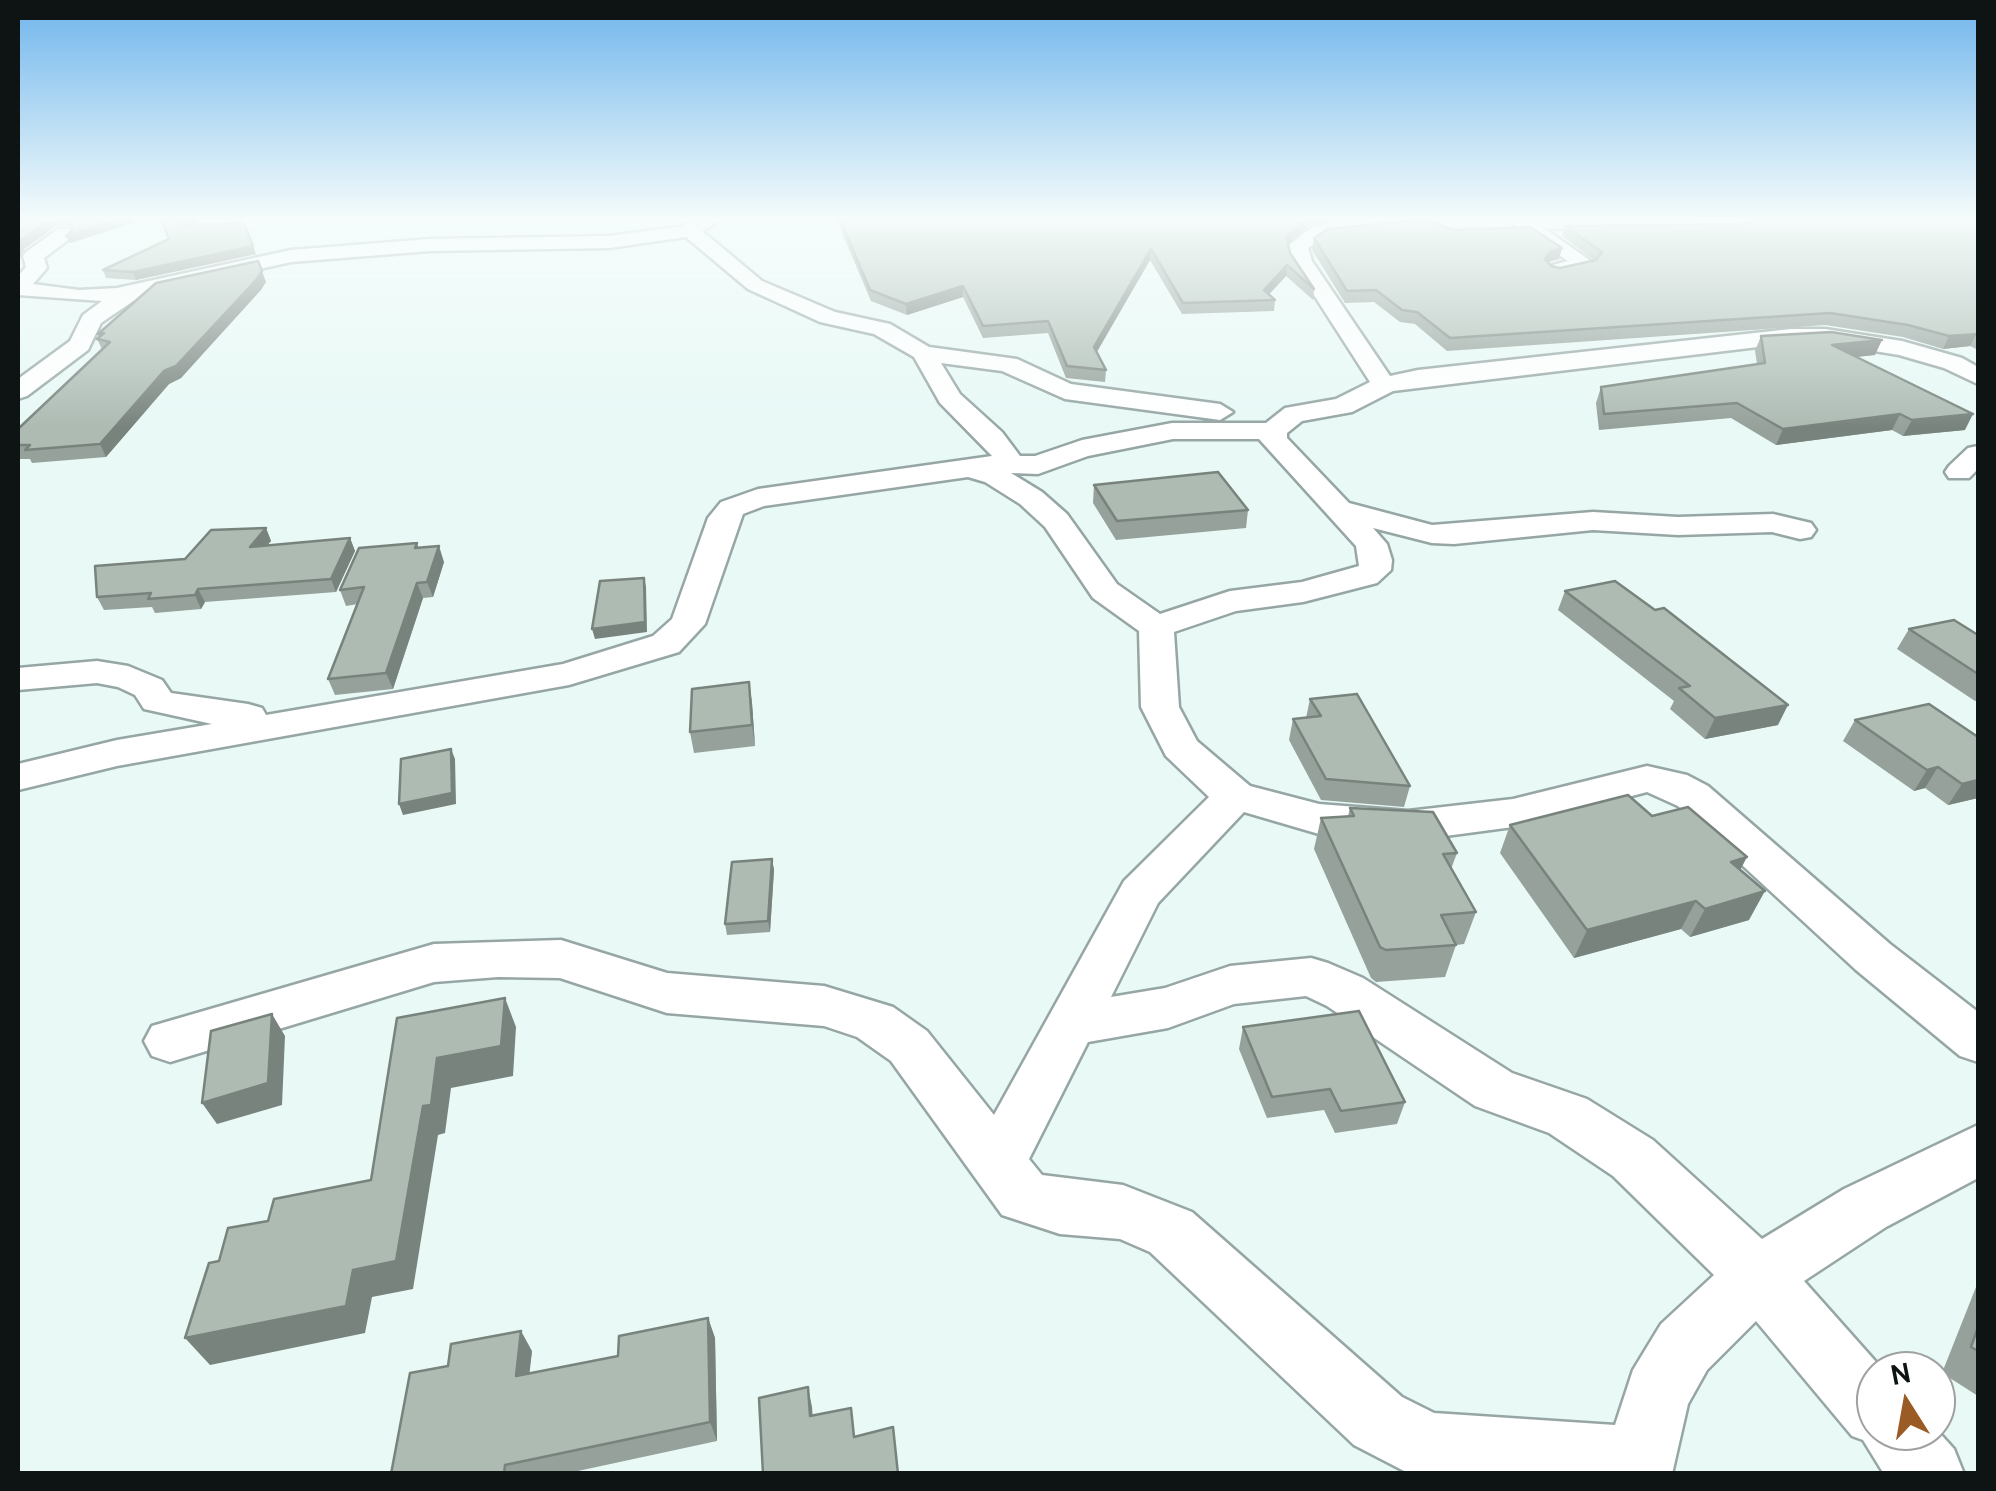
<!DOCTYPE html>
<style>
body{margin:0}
#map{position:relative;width:1996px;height:1491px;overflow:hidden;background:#e8f9f6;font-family:Cabin,sans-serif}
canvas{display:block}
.frame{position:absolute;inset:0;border:20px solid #0e1313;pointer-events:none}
.north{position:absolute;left:1856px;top:1351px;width:100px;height:100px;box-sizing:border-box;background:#fff;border:2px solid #9fa1a1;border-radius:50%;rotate:349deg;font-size:28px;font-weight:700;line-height:40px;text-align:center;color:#0e1313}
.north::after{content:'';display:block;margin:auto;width:35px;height:45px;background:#9b5b25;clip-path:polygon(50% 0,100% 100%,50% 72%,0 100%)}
</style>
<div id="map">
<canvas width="1996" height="1491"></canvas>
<div class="frame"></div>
<div class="north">N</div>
</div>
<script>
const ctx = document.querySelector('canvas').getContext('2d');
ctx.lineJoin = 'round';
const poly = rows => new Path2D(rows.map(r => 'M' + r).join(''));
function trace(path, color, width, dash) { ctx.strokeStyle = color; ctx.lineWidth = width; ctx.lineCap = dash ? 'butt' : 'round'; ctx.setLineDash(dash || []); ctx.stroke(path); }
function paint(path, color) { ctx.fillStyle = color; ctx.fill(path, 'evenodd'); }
const street = poly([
 [698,219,723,219,702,231,762,281,835,312,890,324,929,347,1017,359,1071,384,1220,404,1233,412,1220,420,1065,399,1002,371,941,363,960,394,1002,432,1020,456,1035,456,1082,440,1172,423,1266,423,1285,408,1336,399,1370,382,1292,261,1288,246,1312,227,1345,220,1445,219,1436,225,1325,236,1308,248,1312,261,1390,376,1418,370,1791,329,1825,329,1902,341,1962,358,1978,367,1978,384,1944,368,1899,355,1825,343,1791,343,1393,391,1352,412,1302,421,1287,433,1287,438,1349,503,1432,525,1593,512,1678,517,1773,514,1811,523,1816,530,1811,537,1800,539,1772,532,1678,535,1593,530,1454,544,1432,543,1373,528,1387,544,1392,560,1391,570,1377,583,1303,602,1236,611,1174,632,1179,707,1197,741,1250,786,1319,804,1408,811,1513,799,1647,766,1687,775,1708,786,1890,944,1978,1012,1978,1062,1960,1056,1856,970,1678,806,1647,792,1513,827,1408,841,1319,834,1244,812,1158,903,1111,997,1165,988,1230,966,1311,958,1328,963,1363,978,1512,1073,1587,1099,1653,1140,1762,1239,1844,1189,1978,1125,1978,1178,1886,1227,1804,1281,1884,1371,1876,1371,1876,1431,1936,1429,1954,1449,1964,1474,1884,1474,1863,1440,1852,1436,1756,1321,1707,1370,1688,1404,1672,1474,1410,1474,1354,1445,1150,1252,1120,1239,1060,1234,1002,1215,891,1061,857,1037,824,1026,667,1013,560,978,498,977,434,982,170,1062,152,1056,144,1041,152,1026,434,944,561,940,667,973,824,986,893,1007,927,1031,994,1115,1124,881,1209,797,1166,756,1141,707,1139,631,1093,598,1045,527,1020,504,985,482,968,477,764,506,743,514,705,624,679,652,569,685,117,766,18,790,18,764,117,740,212,724,144,709,135,695,118,687,97,683,18,690,18,668,97,661,128,666,162,680,171,693,248,704,262,708,266,715,563,664,653,636,672,619,708,518,721,502,758,489,992,456,940,403,914,357,874,334,820,322,748,289,686,237,609,248,430,251,291,262,142,295,101,323,88,350,27,396,18,399,18,379,70,341,83,315,102,301,18,295,18,276,26,267,23,256,26,252,58,229,72,229,72,237,44,258,47,268,33,284,79,290,117,288,291,250,430,239,609,236,679,227,698,219],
 [1173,439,1259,439,1356,546,1359,566,1302,582,1230,591,1160,614,1117,584,1067,514,1042,492,1011,473,1038,474,1088,456,1173,439],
 [1306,996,1327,1006,1475,1106,1549,1133,1613,1176,1714,1275,1661,1324,1633,1370,1615,1425,1434,1413,1402,1397,1192,1212,1123,1185,1042,1175,1029,1159,1088,1042,1168,1028,1234,1004,1306,996],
 [1506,219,1702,221,1757,219,1741,231,1702,233,1544,228,1595,264,1592,268,1556,276,1549,274,1546,270,1549,266,1568,261,1506,219],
 [1978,446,1978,469,1969,478,1949,478,1945,472,1949,466,1968,448,1978,446]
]);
trace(street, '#96a6a4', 5);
paint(street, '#fff');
paint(poly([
 [18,219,145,219,70,243,72,226,56,226,24,249,20,259],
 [161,219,199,219,193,225,256,254,136,280,106,278,103,270,169,239],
 [836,219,1332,219,1310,224,1288,244,1290,253,1314,289,1313,300,1286,276,1269,294,1275,300,1274,311,1182,314,1150,260,1097,352,1106,370,1105,382,1066,378,1048,333,983,338,963,297,907,315,871,301],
 [1978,219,1978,350,1970,346,1943,349,1903,337,1825,325,1447,351,1415,324,1400,322,1374,302,1345,303,1312,250,1314,238,1453,230,1559,259,1548,262,1551,266,1560,268,1595,261,1562,236,1565,226],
 [266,282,181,378,169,384,106,457,32,463,30,459,18,459,18,429,102,349,97,339,99,338,98,334],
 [1761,336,1875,355,1856,357,1965,430,1903,436,1892,430,1776,445,1731,418,1599,430,1596,403,1601,387,1757,364,1755,351],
 [1094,485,1248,510,1246,528,1116,540,1093,503],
 [266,528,271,541,267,545,350,538,355,551,336,592,205,602,201,609,155,613,152,607,104,610,97,597,185,559],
 [417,543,419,548,444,562,433,597,423,598,393,689,335,695,328,679,358,604,346,606,340,590],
 [1565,591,1778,725,1705,739,1670,709,1674,701,1558,610],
 [1909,629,1978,635,1978,700,1975,701,1897,649],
 [749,682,752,703,755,746,694,753,690,732],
 [1310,699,1410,786,1404,807,1321,800,1289,740,1293,719,1306,718],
 [1929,704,1978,798,1948,805,1925,788,1914,791,1843,741,1855,720],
 [1350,808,1457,853,1451,869,1476,912,1464,944,1456,945,1445,977,1376,982,1371,978,1314,849,1321,818,1348,816],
 [1652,816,1740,870,1749,920,1690,937,1681,929,1574,958,1500,853,1510,825],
 [772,859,774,870,770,932,727,935,725,924],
 [1243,1027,1405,1102,1397,1124,1335,1133,1324,1110,1267,1118,1239,1049],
 [1978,1282,1978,1396,1942,1373],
 [708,1318,715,1338,717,1441,564,1474,391,1474,448,1366,532,1351,529,1373,618,1356]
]), '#95a19a');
paint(poly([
 [53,219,56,226,24,249,20,259,18,260,18,248,20,241],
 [119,219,145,219,70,243,66,236],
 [188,219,199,219,184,233,181,225],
 [1306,219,1332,219,1310,224,1284,247,1286,237],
 [253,246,256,254,136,280,133,272],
 [1562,248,1559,259,1548,262,1545,259,1551,251],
 [1151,249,1150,260,1093,358,1094,347],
 [1287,265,1286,276,1263,301,1264,290],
 [262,271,266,282,261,290,181,378,169,384,106,457,100,444,164,371],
 [963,286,963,297,907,315,906,304],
 [1977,333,1970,346,1943,349,1949,336],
 [1882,340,1875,355,1825,360,1832,345],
 [1900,414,1892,430,1776,445,1783,429],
 [1973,414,1965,430,1903,436,1912,420],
 [266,528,271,541,255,560,250,547],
 [350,538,355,551,336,592,331,579],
 [439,546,444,562,433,597,427,582],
 [644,578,646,587,647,632,595,639,592,629],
 [417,583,423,598,393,689,386,673],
 [198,589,205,602,201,609,195,595],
 [749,682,752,703,755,746,752,725],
 [1788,705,1778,725,1705,739,1715,718],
 [451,749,455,759,456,804,403,815,399,804],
 [1938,767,1925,788,1914,791,1927,770],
 [1978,780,1978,798,1948,805,1962,784],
 [1747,857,1732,886,1731,862],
 [772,859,774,870,770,932,768,921],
 [1765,891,1749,920,1690,937,1705,909],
 [1696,901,1681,929,1574,958,1587,930],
 [505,998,516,1027,513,1076,451,1088,445,1133,438,1135,413,1289,372,1297,365,1333,210,1365,185,1338,353,1270,423,1106,437,1058],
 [272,1014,285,1036,282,1105,217,1124,202,1103],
 [708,1318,715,1338,717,1441,710,1422],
 [521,1331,532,1351,527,1395,516,1376],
 [808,1387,812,1407,814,1436,810,1416]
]), '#79837d');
const building = poly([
 [18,219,52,219,20,241,18,248,18,219],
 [71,219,119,219,66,236,72,230,71,219],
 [161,219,188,219,181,225,244,223,253,246,133,272,103,270,169,239,161,219],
 [840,219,1306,219,1286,237,1290,253,1314,289,1287,265,1264,290,1275,300,1183,303,1151,249,1094,347,1106,370,1067,366,1048,321,983,326,963,286,906,304,870,290,840,219],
 [1427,219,1453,230,1530,227,1562,248,1551,251,1545,259,1551,266,1560,268,1596,260,1602,252,1565,226,1745,224,1751,219,1978,219,1978,334,1949,336,1908,325,1830,313,1450,338,1417,312,1402,310,1376,290,1347,291,1314,238,1328,229,1427,219],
 [258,261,262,271,257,279,176,366,164,371,100,444,25,450,30,445,18,445,18,429,110,342,97,339,104,333,98,334,156,283,258,261],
 [1831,332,1882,340,1832,345,1973,414,1912,420,1900,414,1783,429,1737,403,1604,414,1601,387,1765,363,1761,336,1831,332],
 [1218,472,1248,510,1117,521,1094,485,1218,472],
 [266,528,250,547,350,538,331,579,198,589,195,595,148,599,151,593,97,597,95,566,185,559,211,530,266,528],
 [417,543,415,548,439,546,427,582,417,583,386,673,328,679,364,587,340,590,359,548,417,543],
 [644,578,645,622,592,629,600,581,644,578],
 [1615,581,1655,610,1664,608,1788,705,1715,718,1679,688,1690,686,1565,591,1615,581],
 [1954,620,1978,635,1978,674,1909,629,1954,620],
 [749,682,752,725,690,732,692,689,749,682],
 [1357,694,1410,786,1326,779,1293,719,1321,716,1310,699,1357,694],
 [1929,704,1978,737,1978,780,1962,784,1938,767,1927,770,1855,720,1929,704],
 [451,749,452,793,399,804,401,759,451,749],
 [1628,795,1652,816,1688,807,1747,857,1731,862,1765,891,1705,909,1696,901,1587,930,1510,825,1628,795],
 [1350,808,1433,812,1457,853,1443,854,1476,912,1441,915,1456,945,1386,950,1380,947,1321,818,1354,816,1350,808],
 [772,859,768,921,725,924,732,862,772,859],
 [505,998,501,1046,437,1058,431,1105,423,1106,396,1261,353,1270,346,1306,185,1338,209,1263,219,1261,228,1228,268,1221,274,1199,371,1180,397,1018,505,998],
 [1359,1011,1405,1102,1341,1111,1330,1089,1272,1097,1243,1027,1359,1011],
 [272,1014,268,1083,202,1103,211,1031,272,1014],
 [708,1318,710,1422,505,1465,504,1474,391,1474,410,1373,448,1366,451,1344,521,1331,516,1376,618,1356,619,1336,708,1318],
 [1978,1327,1978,1351,1971,1347,1978,1327],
 [808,1387,810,1416,851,1408,854,1437,893,1427,898,1474,763,1474,759,1398,808,1387]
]);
paint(building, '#adbbb3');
trace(building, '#79837d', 2.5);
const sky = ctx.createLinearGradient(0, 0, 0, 428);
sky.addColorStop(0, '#6fb5ec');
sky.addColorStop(0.51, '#f5fcfb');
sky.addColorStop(1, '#f5fcfb00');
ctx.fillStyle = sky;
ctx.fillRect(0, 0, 1996, 428);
</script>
